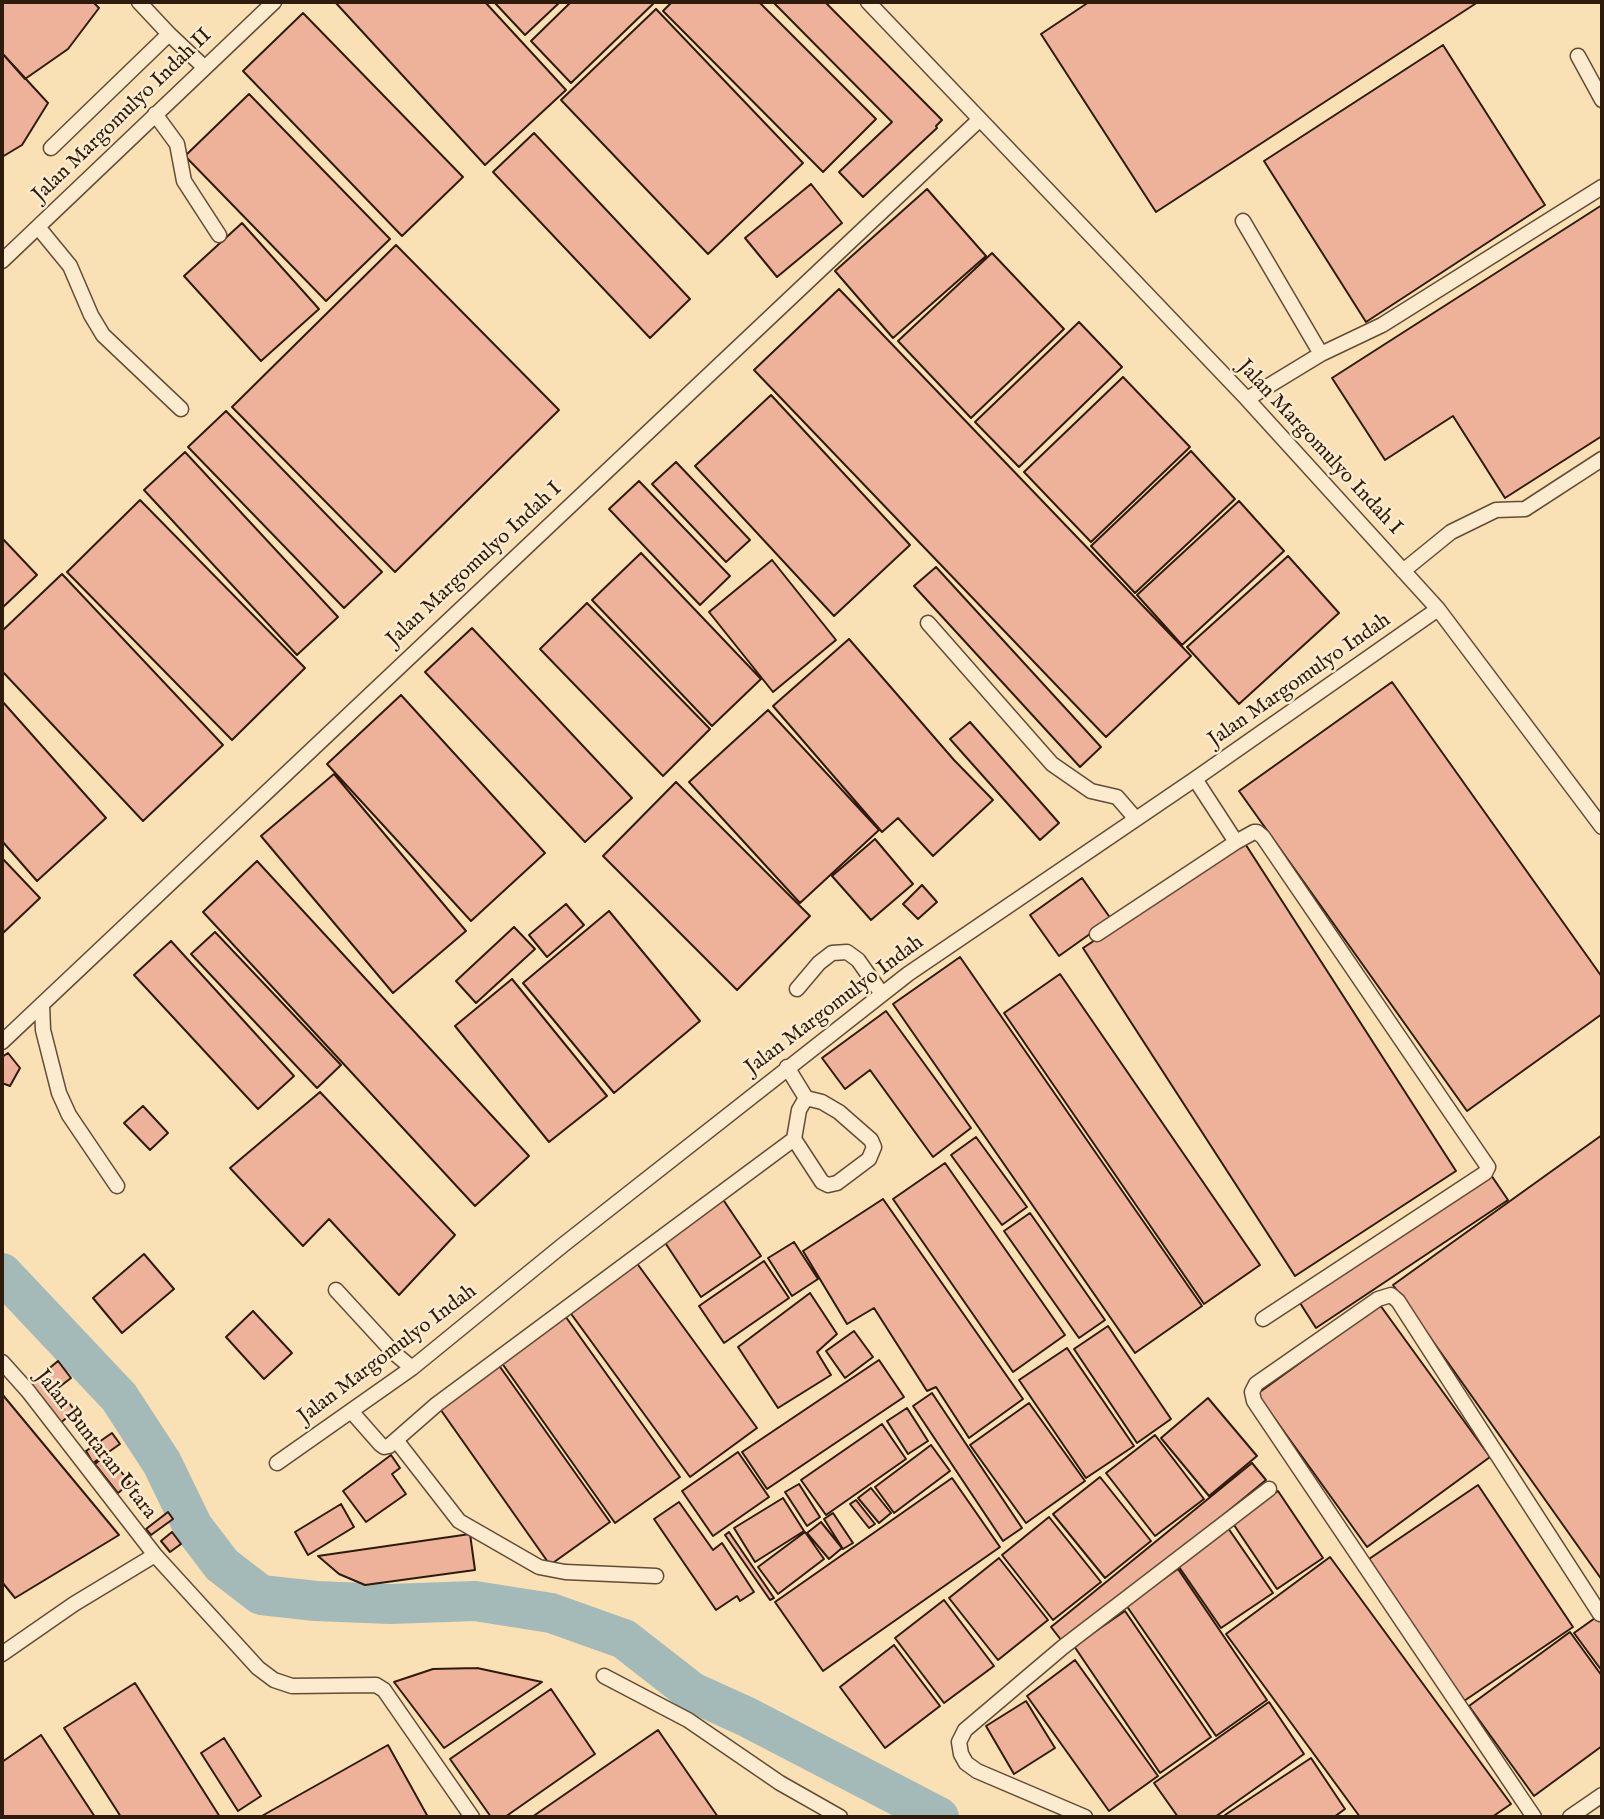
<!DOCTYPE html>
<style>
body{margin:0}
#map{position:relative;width:1604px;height:1819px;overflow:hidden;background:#fae0b5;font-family:"IM FELL English",serif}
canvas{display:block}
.frame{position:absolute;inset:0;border:4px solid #2f1b0b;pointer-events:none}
</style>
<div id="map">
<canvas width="1604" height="1819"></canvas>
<div class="frame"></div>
</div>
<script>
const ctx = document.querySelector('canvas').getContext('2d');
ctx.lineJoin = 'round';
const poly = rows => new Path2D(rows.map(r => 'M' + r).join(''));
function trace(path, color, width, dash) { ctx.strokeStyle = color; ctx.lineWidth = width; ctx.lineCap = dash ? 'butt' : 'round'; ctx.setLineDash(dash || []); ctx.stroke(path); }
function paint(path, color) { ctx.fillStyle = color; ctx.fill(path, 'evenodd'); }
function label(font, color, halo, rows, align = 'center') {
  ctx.font = font + ' "IM FELL English",serif'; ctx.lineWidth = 5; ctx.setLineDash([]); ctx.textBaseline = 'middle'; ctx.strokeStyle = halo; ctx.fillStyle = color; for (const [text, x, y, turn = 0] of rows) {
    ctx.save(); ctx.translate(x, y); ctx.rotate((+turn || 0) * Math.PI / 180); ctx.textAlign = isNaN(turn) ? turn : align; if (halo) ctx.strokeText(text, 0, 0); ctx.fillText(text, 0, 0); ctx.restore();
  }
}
trace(poly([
 [2,1273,119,1397,162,1463,193,1527,222,1565,261,1595,316,1601,390,1604,475,1601,551,1613,624,1639,692,1692,747,1717,939,1817]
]), '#a3bab9', 40);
const building = poly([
 [2,2,93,2,99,8,68,49,25,79,2,53,2,2],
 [335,2,485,2,566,90,485,165,335,2],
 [494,2,560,2,525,35,494,2],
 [571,2,655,2,571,83,531,41,571,2],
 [672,2,759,2,876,119,823,172,663,11,672,2],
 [773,2,825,2,942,120,936,126,937,128,863,197,839,172,892,122,773,2],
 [1089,2,1478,2,1156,212,1041,34,1089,2],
 [656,9,803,163,708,254,561,100,656,9],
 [303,13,463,177,402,236,243,71,303,13],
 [1443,45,1545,205,1366,322,1264,161,1443,45],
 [2,53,48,103,22,145,2,157,2,53],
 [249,94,390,239,326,301,185,156,249,94],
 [534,133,690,299,650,338,493,172,534,133],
 [811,184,842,223,777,277,745,238,811,184],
 [927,189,986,256,893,338,835,271,927,189],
 [1602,205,1602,436,1505,498,1453,416,1385,460,1332,378,1602,205],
 [242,223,319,309,261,361,184,276,242,223],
 [396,245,559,410,395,572,232,407,396,245],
 [992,253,1064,329,971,418,898,341,992,253],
 [839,289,1191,656,1106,737,754,370,839,289],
 [1079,322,1122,367,1019,467,975,422,1079,322],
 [1123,377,1190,447,1091,542,1024,472,1123,377],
 [771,395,910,545,834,616,695,466,771,395],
 [226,411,382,572,344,608,188,447,226,411],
 [1191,451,1235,499,1135,593,1091,546,1191,451],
 [185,452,338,617,297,655,144,490,185,452],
 [676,462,750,540,726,562,652,484,676,462],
 [639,481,730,576,700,605,609,509,639,481],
 [140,500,305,668,232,740,67,572,140,500],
 [1239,501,1284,551,1182,645,1137,595,1239,501],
 [2,538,37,575,2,608,2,538],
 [641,553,761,679,712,726,592,600,641,553],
 [1288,556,1339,613,1239,704,1187,647,1288,556],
 [772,560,836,640,773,692,709,612,772,560],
 [936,567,1101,747,1080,767,914,586,936,567],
 [62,574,223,745,143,821,2,671,2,631,62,574],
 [587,603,710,729,663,776,540,649,587,603],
 [472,628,632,798,585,842,425,672,472,628],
 [849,639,954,760,993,800,933,856,898,818,882,832,773,706,849,639],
 [1392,682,1602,977,1602,1014,1467,1111,1239,791,1392,682],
 [401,695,545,853,471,921,327,764,401,695],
 [2,701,106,818,37,881,2,841,2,701],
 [768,710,879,830,800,903,689,782,768,710],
 [970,722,1059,823,1040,840,950,739,970,722],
 [334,774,466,931,393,993,261,836,334,774],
 [676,782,810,916,737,990,603,856,676,782],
 [875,839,913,884,871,920,832,876,875,839],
 [1244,842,1456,1171,1295,1276,1083,948,1244,842],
 [2,858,40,898,2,934,2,858],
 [257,861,529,1156,475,1206,203,912,257,861],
 [1082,878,1111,919,1059,956,1030,915,1082,878],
 [922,885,937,902,918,919,903,904,922,885],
 [566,904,584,925,547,957,529,935,566,904],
 [609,911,700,1021,614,1093,523,983,609,911],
 [514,927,535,949,476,1003,456,981,514,927],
 [215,932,341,1065,317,1088,191,954,215,932],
 [171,941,294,1076,258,1109,134,975,171,941],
 [960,957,1202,1306,1135,1353,893,1004,960,957],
 [1060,974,1260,1265,1204,1304,1004,1013,1060,974],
 [512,979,607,1096,549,1142,455,1026,512,979],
 [886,1011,971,1128,933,1157,870,1070,845,1089,822,1058,886,1011],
 [8,1053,20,1068,10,1086,2,1083,2,1057,8,1053],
 [320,1092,455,1235,399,1295,329,1219,303,1246,230,1168,320,1092],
 [143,1106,168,1133,150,1150,124,1123,143,1106],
 [1602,1135,1602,1580,1393,1285,1602,1135],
 [976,1137,1027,1207,1002,1225,951,1155,976,1137],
 [945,1163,1065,1335,1013,1372,893,1199,945,1163],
 [1491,1175,1508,1200,1316,1328,1300,1303,1491,1175],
 [722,1198,761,1256,701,1297,662,1238,722,1198],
 [883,1199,1023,1399,969,1438,936,1387,927,1391,874,1308,847,1324,803,1251,883,1199],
 [1030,1213,1105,1320,1079,1338,1004,1231,1030,1213],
 [794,1242,818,1279,792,1296,768,1258,794,1242],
 [144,1254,174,1289,122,1333,93,1298,144,1254],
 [764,1261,789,1298,724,1343,699,1306,764,1261],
 [636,1262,757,1428,690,1477,569,1311,636,1262],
 [810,1293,837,1334,817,1352,831,1375,778,1408,738,1347,810,1293],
 [1380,1305,1490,1457,1367,1547,1257,1394,1380,1305],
 [253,1311,292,1353,264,1379,226,1337,253,1311],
 [563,1313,680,1477,615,1523,499,1359,563,1313],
 [1108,1326,1171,1419,1137,1443,1074,1349,1108,1326],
 [854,1331,873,1357,845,1378,826,1351,854,1331],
 [1067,1348,1134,1446,1086,1478,1019,1380,1067,1348],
 [879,1360,904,1397,767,1489,742,1452,879,1360],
 [58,1361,71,1378,58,1388,75,1411,59,1424,29,1385,58,1361],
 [498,1364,610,1522,550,1565,438,1406,498,1364],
 [932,1393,1022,1528,1003,1541,913,1406,932,1393],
 [2,1394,119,1535,15,1598,2,1582,2,1394],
 [1208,1398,1257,1456,1209,1496,1161,1438,1208,1398],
 [1029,1403,1085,1481,1026,1523,970,1445,1029,1403],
 [907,1408,928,1441,908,1454,887,1421,907,1408],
 [882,1424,906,1459,826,1515,801,1480,882,1424],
 [112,1433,120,1444,93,1463,86,1451,112,1433],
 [1155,1435,1204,1499,1155,1536,1106,1473,1155,1435],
 [931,1445,950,1471,894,1513,875,1487,931,1445],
 [738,1452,769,1497,713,1536,682,1491,738,1452],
 [107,1454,130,1483,118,1493,95,1464,107,1454],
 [391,1455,400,1468,392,1474,406,1494,366,1522,343,1491,391,1455],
 [1252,1463,1266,1480,1065,1645,1051,1627,1252,1463],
 [1100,1477,1151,1541,1105,1578,1053,1514,1100,1477],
 [952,1478,1000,1547,823,1671,775,1602,952,1478],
 [799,1484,820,1517,807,1526,785,1492,799,1484],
 [1478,1485,1573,1627,1464,1701,1369,1559,1478,1485],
 [871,1488,891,1513,879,1523,858,1498,871,1488],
 [1278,1491,1323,1558,1277,1589,1232,1522,1278,1491],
 [783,1498,804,1531,755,1562,734,1528,783,1498],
 [856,1500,875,1524,869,1528,850,1504,856,1500],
 [679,1502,713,1550,722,1543,754,1592,740,1601,737,1596,716,1610,654,1519,679,1502],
 [341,1504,354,1527,308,1555,295,1532,341,1504],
 [168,1512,173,1519,151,1535,146,1529,168,1512],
 [833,1513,853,1543,843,1549,824,1519,833,1513],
 [1049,1517,1101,1582,1053,1620,1002,1555,1049,1517],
 [821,1522,842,1548,829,1559,807,1533,821,1522],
 [1228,1528,1273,1593,1221,1628,1177,1564,1228,1528],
 [172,1532,181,1544,170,1552,161,1541,172,1532],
 [729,1532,774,1598,770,1600,725,1535,729,1532],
 [805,1532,824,1559,778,1594,758,1567,805,1532],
 [470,1534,475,1570,365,1585,339,1574,318,1556,470,1534],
 [1330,1557,1511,1804,1492,1817,1360,1817,1226,1634,1330,1557],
 [999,1558,1048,1620,998,1660,949,1598,999,1558],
 [1178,1569,1267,1700,1216,1736,1126,1605,1178,1569],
 [944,1600,994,1666,944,1703,895,1638,944,1600],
 [1125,1611,1211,1737,1160,1773,1074,1646,1125,1611],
 [1602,1613,1602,1671,1574,1633,1602,1613],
 [1570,1632,1602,1676,1602,1746,1534,1796,1469,1706,1570,1632],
 [894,1645,940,1706,885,1748,840,1687,894,1645],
 [1075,1660,1158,1776,1109,1811,1027,1696,1075,1660],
 [477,1668,542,1682,444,1748,394,1682,433,1669,477,1668],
 [135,1683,220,1817,121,1817,64,1728,135,1683],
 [551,1689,595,1754,505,1817,491,1817,450,1759,551,1689],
 [1026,1701,1055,1748,1014,1774,986,1726,1026,1701],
 [1269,1702,1304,1754,1215,1817,1178,1817,1154,1783,1269,1702],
 [658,1730,718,1817,532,1817,658,1730],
 [41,1735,95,1817,2,1817,2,1762,41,1735],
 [224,1738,261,1796,238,1811,201,1753,224,1738],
 [388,1745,428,1817,260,1817,388,1745],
 [1311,1758,1345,1809,1334,1817,1227,1817,1225,1815,1311,1758]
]);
paint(building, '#eeb29b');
trace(building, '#2f1b0b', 2);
const lane = poly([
 [139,2,169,34],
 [868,2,1247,399,1438,609,1602,827],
 [1578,56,1602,100],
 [155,114,177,144,184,181,219,235],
 [51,148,169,34,204,67],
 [1243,221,1321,354,1247,399],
 [38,227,70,266,91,315,103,335,181,409],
 [2,261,274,2],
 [1321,354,1382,325,1602,187],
 [1403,571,1451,532,1496,510,1525,509,1602,459],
 [928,623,1052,764,1091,791,1117,797,1136,819],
 [1236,842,1254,832,1257,832,1263,837,1488,1167,1485,1173,1263,1319],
 [1097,934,1236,842,1195,779],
 [797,989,819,963,832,953,847,952,858,960,882,994],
 [42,1004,43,1030,59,1093,69,1115,117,1186],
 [2,1042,979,120],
 [787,1067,806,1098,822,1102,839,1112,871,1140,874,1147,869,1159,837,1183,828,1185,822,1182,794,1139,799,1110,806,1098],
 [336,1290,393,1352,412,1368],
 [2,1362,28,1391,155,1555,258,1668,274,1680,292,1686,376,1685,384,1690,472,1817],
 [351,1411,380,1444,384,1447,389,1446,437,1404,794,1139],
 [396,1440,459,1521,539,1567,565,1572,656,1576],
 [277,1463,412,1368,563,1245,908,974,1195,779,1438,609],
 [2,1654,74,1604,155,1555],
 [604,1676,688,1720,780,1783,840,1817],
 [1085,1817,977,1771,966,1763,961,1754,959,1742,965,1730,1063,1647,1269,1489],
 [1534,1817,1254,1401,1252,1392,1256,1384,1378,1299,1391,1295,1398,1301,1600,1614],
 [1570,1817,1602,1795]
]);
trace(lane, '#624c36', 17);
trace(lane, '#fcebcf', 14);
label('21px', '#2f1b0b', '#fcebcf', [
 ["Jalan Margomulyo Indah II",123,116,-44],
 ["Jalan Margomulyo Indah I",1319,448,47],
 ["Jalan Margomulyo Indah I",475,565,-43],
 ["Jalan Margomulyo Indah",1300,681,-35],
 ["Jalan Margomulyo Indah",835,1006,-37],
 ["Jalan Margomulyo Indah",388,1355,-37],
 ["Jalan Buntaran Utara",95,1445,52]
]);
</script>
